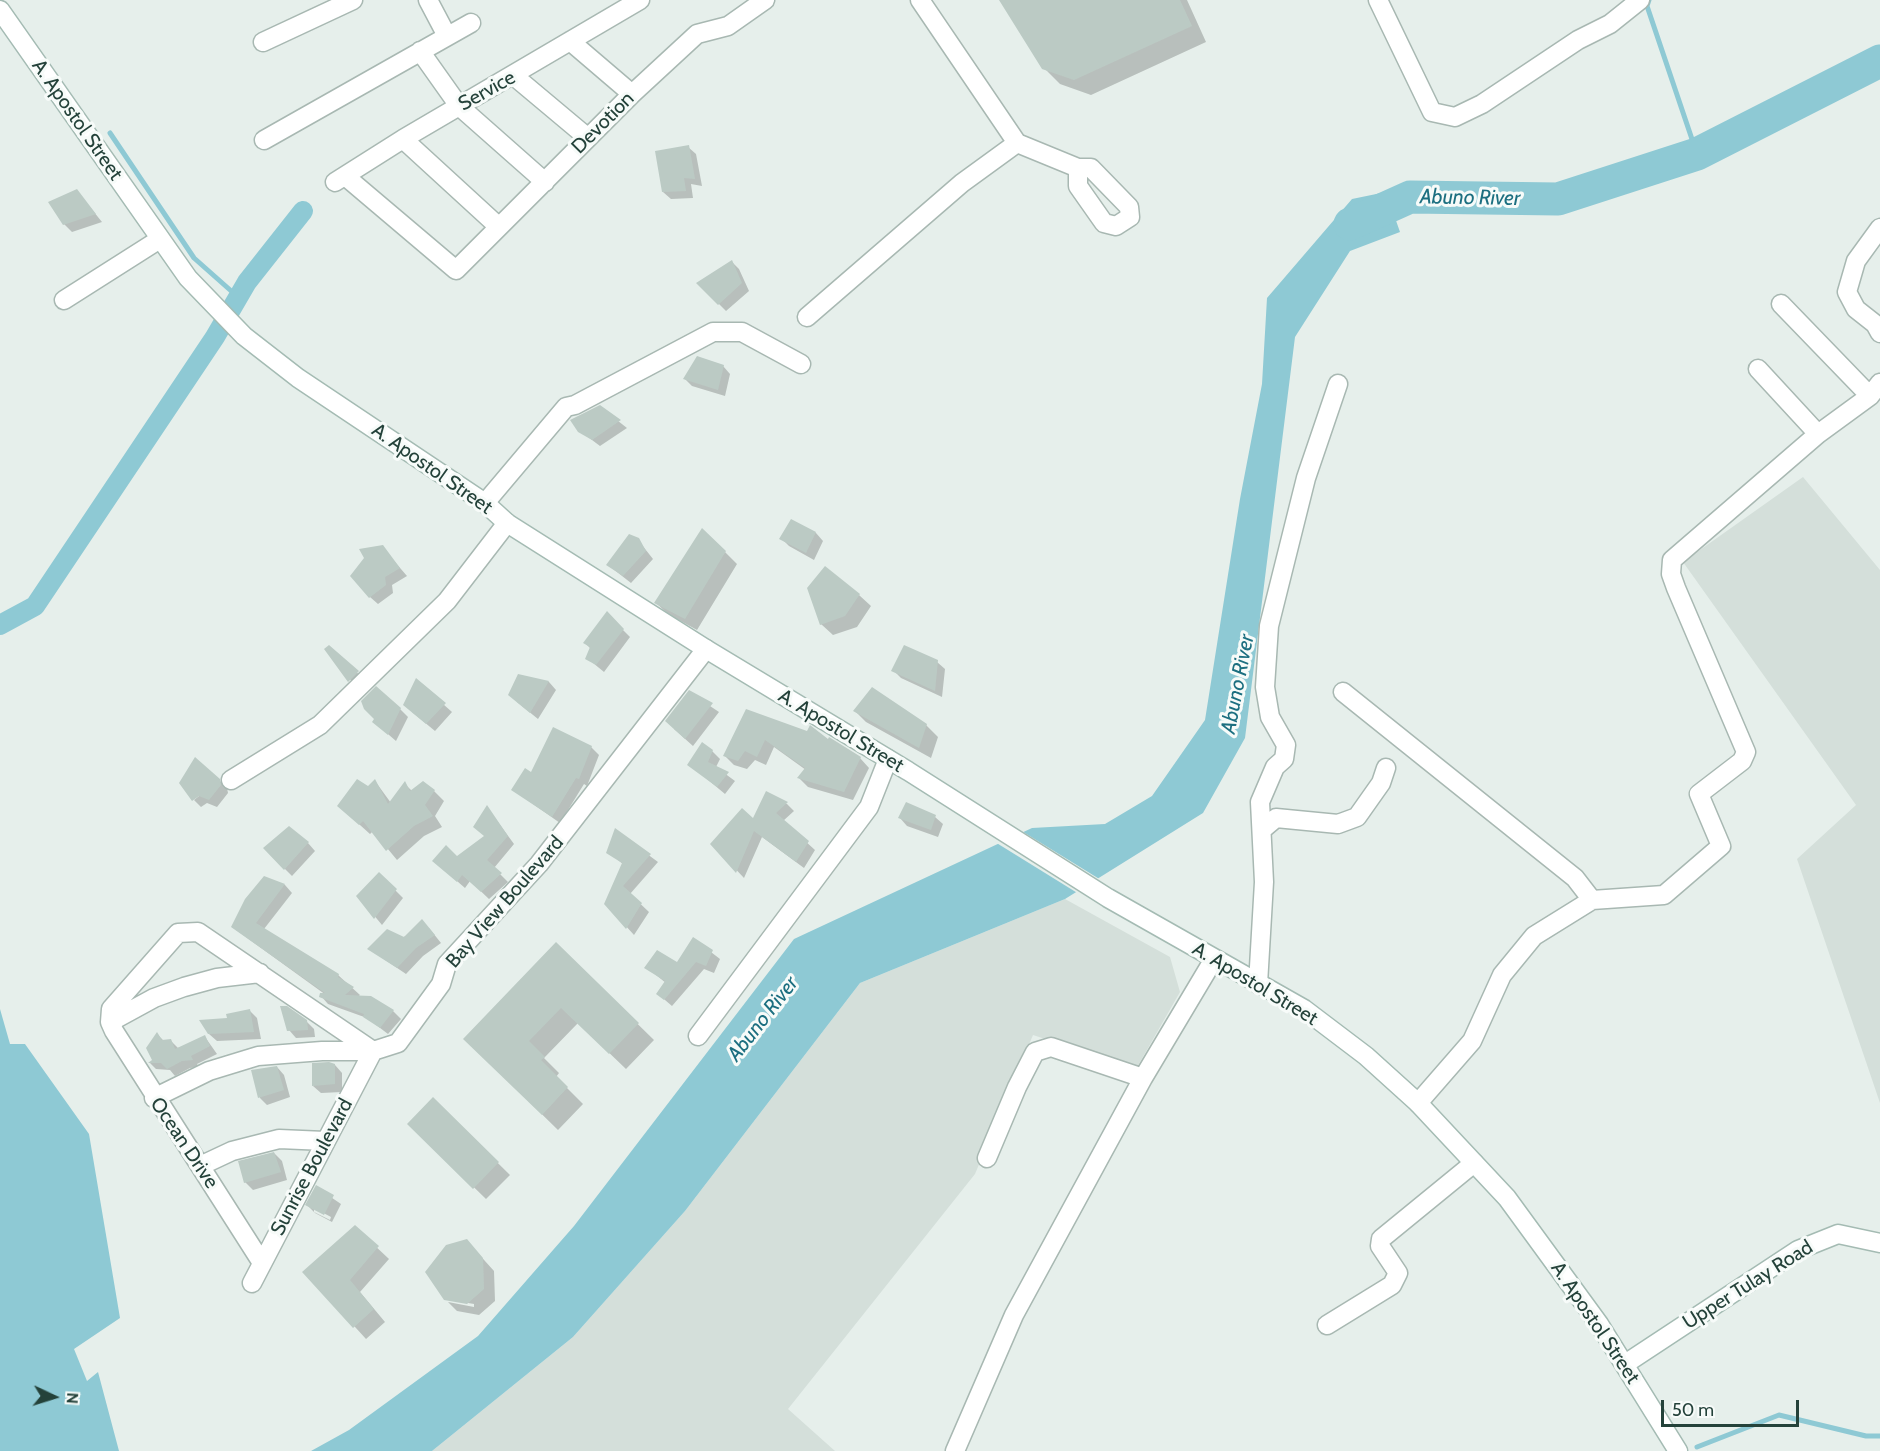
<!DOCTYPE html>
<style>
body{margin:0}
#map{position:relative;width:1880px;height:1451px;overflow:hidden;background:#e6efeb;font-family:Cabin,sans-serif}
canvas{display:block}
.north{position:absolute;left:24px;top:1367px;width:60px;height:60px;-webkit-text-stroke:4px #f7fbf9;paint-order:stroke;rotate:94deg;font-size:16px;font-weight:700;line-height:24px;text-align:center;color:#24423a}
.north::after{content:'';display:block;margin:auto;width:21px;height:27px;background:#24423a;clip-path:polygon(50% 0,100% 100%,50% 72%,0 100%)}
.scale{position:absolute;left:1661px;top:1400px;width:138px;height:27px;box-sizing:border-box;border:3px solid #24423a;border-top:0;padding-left:8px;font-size:18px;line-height:21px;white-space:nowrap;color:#24423a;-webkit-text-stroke:4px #f7fbf9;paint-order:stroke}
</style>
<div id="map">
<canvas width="1880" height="1451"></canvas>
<div class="north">N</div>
<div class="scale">50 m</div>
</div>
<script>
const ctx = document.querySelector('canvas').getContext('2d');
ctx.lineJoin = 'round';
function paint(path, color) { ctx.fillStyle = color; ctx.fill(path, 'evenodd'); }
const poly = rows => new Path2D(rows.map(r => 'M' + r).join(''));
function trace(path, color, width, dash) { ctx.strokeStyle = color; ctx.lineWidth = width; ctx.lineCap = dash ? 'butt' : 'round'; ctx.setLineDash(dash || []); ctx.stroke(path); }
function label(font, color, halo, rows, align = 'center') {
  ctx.font = font + ' Cabin,sans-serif'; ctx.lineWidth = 6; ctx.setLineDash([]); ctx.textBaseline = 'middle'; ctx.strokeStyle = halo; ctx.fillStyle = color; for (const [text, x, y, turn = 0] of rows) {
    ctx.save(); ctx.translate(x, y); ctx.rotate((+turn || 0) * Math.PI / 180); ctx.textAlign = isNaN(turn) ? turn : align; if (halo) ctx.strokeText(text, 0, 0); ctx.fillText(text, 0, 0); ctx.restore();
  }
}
paint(poly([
 [1803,477,1880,570,1880,1103,1797,859,1856,805,1683,562],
 [1065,899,1170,957,1180,992,1136,1069,1033,1035,975,1174,788,1409,835,1451,432,1451,573,1337,685,1211,860,983]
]), '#d4dfda');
paint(poly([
 [1386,192,1400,232,1350,251,1295,337,1245,738,1203,813,1065,899,860,983,685,1211,573,1337,432,1451,311,1451,349,1430,478,1336,574,1226,794,939,1032,828,1105,824,1152,796,1205,720,1240,499,1262,384,1267,298,1352,199],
 [0,1009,10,1044,25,1044,89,1134,120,1318,74,1349,87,1381,98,1372,119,1451,0,1451]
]), '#8ec9d4');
paint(poly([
 [1020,830,1101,880,1079,894,995,842]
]), '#e6efeb');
paint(poly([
 [1001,0,1187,0,1206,42,1091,95,1060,84,1044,68],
 [688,147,696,154,702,186,691,184,693,198,671,199,663,192],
 [77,191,102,222,72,232,64,224],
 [732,262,739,269,749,291,726,311,698,283],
 [723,366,730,374,725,396,692,386,685,379],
 [599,406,627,428,600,446,580,431],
 [792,521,816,533,823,541,814,560,789,546,781,538],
 [638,540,653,559,631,583,608,565],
 [382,547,407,576,392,585,393,593,378,604,370,597],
 [725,552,737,564,697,630,668,614,656,603],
 [859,595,871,606,857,627,833,635,821,624],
 [607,614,630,637,604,672,587,658,591,649,585,643],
 [329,647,365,680,357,688,326,649],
 [937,662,945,669,942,697,901,678,893,670],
 [519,675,549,682,556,690,538,719,517,702],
 [416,680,452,712,435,731,412,712],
 [689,692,719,712,693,746,674,729],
 [400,709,408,717,396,741,374,722,376,718],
 [746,711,828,741,860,758,869,768,853,800,808,787,799,778,806,770,774,747,766,765,755,760,747,769,734,765,725,756],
 [855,711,926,725,938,737,931,758,866,722],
 [591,747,599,755,587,786,584,784,560,823,513,790,532,774],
 [712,751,720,759,716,767,735,781,725,794,689,764],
 [219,780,227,788,228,793,217,807,207,803,201,807,194,800],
 [375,781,391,803,405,784,412,791,434,791,444,801,435,816,442,827,424,836,397,860,373,831,370,834,350,816],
 [767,793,787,804,794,811,783,821,815,850,804,868,762,837,744,878,712,844,753,821],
 [487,807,514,844,494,868,508,882,489,899,470,881,465,888,442,868,486,837],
 [935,817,943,824,938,837,907,826,900,818],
 [616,831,658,862,630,894,649,912,634,935,606,904,623,864,608,852],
 [308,843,315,851,292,876,265,849],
 [379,874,403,898,382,925,358,896],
 [264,877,285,885,292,893,264,929,338,975,360,995,358,997,370,998,393,1011,401,1019,388,1034,367,1018,328,1004,321,996,326,995,232,927],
 [429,928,441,943,423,956,406,974,369,949],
 [694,939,720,959,714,973,704,969,672,1006,658,994,666,983,646,967,677,964],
 [556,944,654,1040,626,1069,578,1023,544,1058,559,1073,556,1077,583,1104,558,1130,465,1039],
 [249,1010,257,1018,261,1039,217,1041,209,1034,229,1019],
 [306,1021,314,1029,315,1037,296,1038,289,1030],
 [158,1035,164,1041,170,1040,178,1048,205,1037,217,1054,197,1064,199,1067,190,1068,175,1076,170,1070,156,1069,150,1063,154,1061],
 [335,1065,342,1073,342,1092,321,1093,313,1086],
 [277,1067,284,1075,290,1097,267,1105,260,1098,253,1071],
 [433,1099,510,1175,486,1199,409,1124],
 [274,1153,282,1161,287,1180,253,1190,245,1182],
 [316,1187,341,1204,332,1222,315,1213,307,1205],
 [314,1208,331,1217,330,1220,314,1212],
 [355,1227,389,1259,360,1292,385,1322,366,1339,305,1272],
 [467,1241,494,1271,495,1301,479,1315,457,1311,448,1302,474,1307,474,1304,445,1299]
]), '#0003');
trace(poly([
 [1649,0,1647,6,1697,154],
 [110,133,194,258,238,297],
 [1697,1447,1779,1415,1866,1436,1880,1436]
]), '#8ec9d4', 5);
trace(poly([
 [0,625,35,606,215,337,247,282,303,211]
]), '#8ec9d4', 20);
trace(poly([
 [1350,224,1410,197,1558,199,1697,154,1880,61]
]), '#8ec9d4', 33);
paint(poly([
 [999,0,1180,0,1192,26,1074,80,1042,69],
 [689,145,695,179,684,178,686,191,662,192,655,151],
 [77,189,96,214,63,225,48,202],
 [732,260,742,283,718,305,696,283],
 [697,356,724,365,718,390,683,379],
 [600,405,621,420,592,440,578,432,570,420],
 [791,519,816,532,806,553,779,539],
 [702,528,726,551,685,619,654,603],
 [629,534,639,538,646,551,623,576,606,565],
 [383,545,400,568,385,577,386,585,369,598,350,576,364,558,359,549],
 [825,566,860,594,845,616,820,625,807,588],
 [607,611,624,629,596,665,585,659,590,647,583,643],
 [329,645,359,671,348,682,324,649],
 [904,645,938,660,935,691,891,671],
 [518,674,549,681,530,713,508,695],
 [416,678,446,703,426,724,403,705],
 [376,686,401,708,388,735,372,722,374,719,364,709,361,701],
 [872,687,927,724,919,748,853,711],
 [689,690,713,703,685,739,665,721],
 [746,709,807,731,810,725,828,739,829,737,861,757,844,792,797,778,805,768,765,740,757,757,745,751,738,761,723,756],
 [553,727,592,746,579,779,576,778,552,817,511,790,525,768,531,772],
 [702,742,713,750,708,762,729,772,717,787,687,765],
 [195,757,220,779,221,785,209,800,199,796,192,801,179,783],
 [357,779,368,786,375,779,388,804,405,781,410,791,423,781,435,790,425,805,433,816,414,826,386,851,363,821,359,825,337,806],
 [766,791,788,802,776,813,809,841,796,862,754,831,736,873,710,844,742,808,753,818],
 [906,802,936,815,931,830,898,818],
 [487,805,508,836,487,860,502,873,481,892,462,875,457,882,432,861,446,845,457,856,484,836,473,827],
 [289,826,309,842,284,870,263,848],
 [615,828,651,854,623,886,642,903,626,929,604,904,622,863,606,853],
 [379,872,397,889,374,919,356,896],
 [264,876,285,884,256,923,339,974,338,977,354,987,345,995,371,996,394,1010,380,1028,363,1017,364,1014,319,997,320,993,325,993,231,927,245,899],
 [422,919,435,935,416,948,397,968,367,949,387,929,404,937],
 [693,937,713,950,706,966,696,962,664,1000,656,994,665,981,644,968,657,950,677,962],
 [556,942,639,1023,609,1054,561,1008,529,1041,545,1057,541,1060,568,1087,542,1115,463,1039],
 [280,1006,287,1006,307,1020,308,1030,287,1031],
 [250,1009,254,1032,208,1034,199,1020,227,1018,226,1014],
 [157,1032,162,1040,171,1039,175,1049,205,1035,210,1046,191,1056,193,1060,182,1061,167,1069,161,1063,148,1063,152,1060,146,1048],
 [329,1062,335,1064,335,1084,312,1086,312,1063],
 [277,1066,284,1090,258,1098,251,1070],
 [433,1097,499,1162,473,1189,407,1124],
 [274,1152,281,1172,244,1183,238,1161],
 [316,1185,334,1195,324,1215,305,1205],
 [355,1225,379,1246,350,1280,374,1309,353,1328,302,1272],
 [467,1239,483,1258,484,1289,467,1304,444,1300,425,1272,446,1245]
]), '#bbcac4');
const street = poly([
 [428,0,447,36],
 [920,0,1017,143,1078,168,1091,168,1129,207,1130,217,1116,226,1104,223,1078,186,1078,168],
 [1378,0,1432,112,1455,117,1482,104,1578,40,1610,24,1640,0],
 [570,41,632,94],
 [263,42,353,0],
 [420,51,459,106,545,182],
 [514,76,588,138],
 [403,139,499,227],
 [264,140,471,23],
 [345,176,456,270,632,94,697,34,728,26,765,0],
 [335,182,403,139,640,0],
 [1880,228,1856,261,1847,292,1856,309,1875,324,1880,333],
 [64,300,160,239],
 [1781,304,1870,396],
 [807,317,962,183,1017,143],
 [1758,369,1818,434],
 [485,503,566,407,575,405,713,332,742,332,801,364],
 [1343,692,1575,878,1592,900],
 [231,780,320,725,447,601,507,523],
 [1263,829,1276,818,1338,824,1357,817,1381,783,1386,768],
 [1258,984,1264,882,1260,802,1275,767,1284,759,1286,745,1270,717,1265,687,1269,626,1306,478,1338,384],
 [110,1022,154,998,184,987,217,978,260,973],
 [698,1036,869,807,888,759],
 [154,1098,209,1071,258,1056,322,1051,373,1051,398,1043,441,984,447,964,539,864,706,649],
 [1418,1103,1472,1041,1502,975,1534,936,1592,900,1664,895,1721,846,1699,794,1742,761,1746,752,1676,588,1671,574,1672,560,1818,434,1870,396,1880,383],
 [987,1158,1017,1087,1035,1052,1051,1047,1143,1078],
 [200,1166,232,1151,279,1139,325,1141],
 [262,1263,114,1031,110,1022,111,1009,178,933,198,932,373,1051],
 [252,1283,373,1051],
 [1327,1325,1392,1285,1398,1273,1380,1246,1381,1239,1474,1163],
 [955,1451,1014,1315,1143,1078,1214,959]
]);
const secondary = poly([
 [0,10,188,278,244,336,298,378,485,503,507,523,706,649,908,771,1108,898,1304,1009,1366,1056,1418,1103,1507,1198,1599,1324,1678,1451],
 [1625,1364,1798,1250,1838,1234,1880,1243]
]);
trace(street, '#a8b8b2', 21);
trace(secondary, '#a4bbb3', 21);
trace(street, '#fff', 18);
trace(secondary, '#fff', 18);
label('20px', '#24423a', '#f7fbf9', [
 ["Service",487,91,-29],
 ["A. Apostol Street",77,120,55],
 ["Devotion",603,123,-45],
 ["A. Apostol Street",432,469,35],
 ["A. Apostol Street",841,731,31],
 ["Bay View Boulevard",505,902,-49],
 ["A. Apostol Street",1255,984,31],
 ["Ocean Drive",184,1143,56],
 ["Sunrise Boulevard",312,1167,-62],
 ["Upper Tulay Road",1748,1285,-32],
 ["A. Apostol Street",1595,1323,56]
]);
label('italic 21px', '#1c6f80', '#f7fbf9', [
 ["Abuno River",1470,198,1],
 ["Abuno River",1238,684,-79],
 ["Abuno River",763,1019,-52]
]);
</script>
